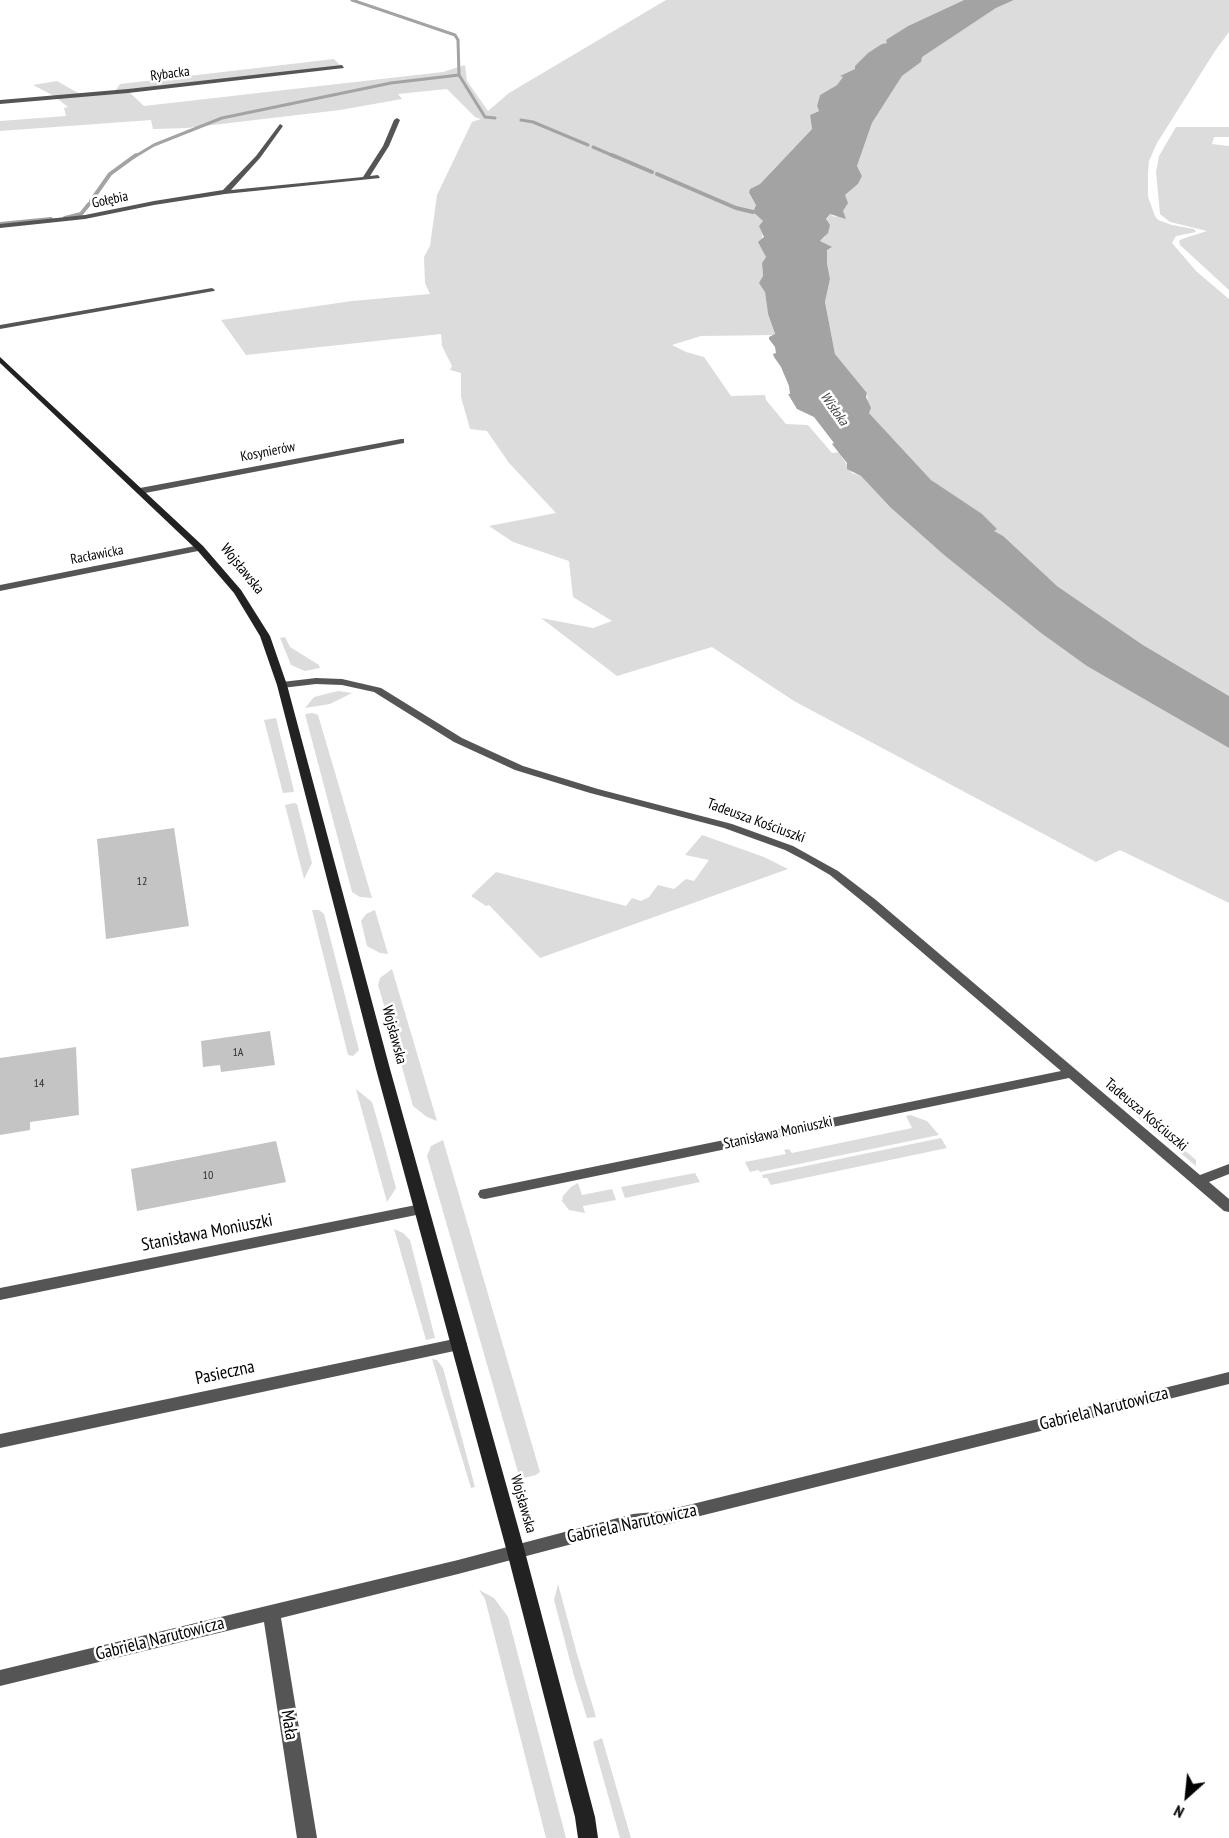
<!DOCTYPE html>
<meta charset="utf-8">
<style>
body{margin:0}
#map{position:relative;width:1229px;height:1838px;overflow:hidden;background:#fff;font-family:"PT Sans Narrow",sans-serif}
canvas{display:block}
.north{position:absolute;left:1157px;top:1766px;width:60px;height:60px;-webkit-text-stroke:4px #fff;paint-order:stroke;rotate:207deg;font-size:16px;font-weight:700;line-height:24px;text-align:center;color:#000}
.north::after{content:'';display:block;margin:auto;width:21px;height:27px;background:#000;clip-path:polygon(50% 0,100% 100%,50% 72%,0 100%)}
</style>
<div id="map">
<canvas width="1229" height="1838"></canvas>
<div class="north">N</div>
</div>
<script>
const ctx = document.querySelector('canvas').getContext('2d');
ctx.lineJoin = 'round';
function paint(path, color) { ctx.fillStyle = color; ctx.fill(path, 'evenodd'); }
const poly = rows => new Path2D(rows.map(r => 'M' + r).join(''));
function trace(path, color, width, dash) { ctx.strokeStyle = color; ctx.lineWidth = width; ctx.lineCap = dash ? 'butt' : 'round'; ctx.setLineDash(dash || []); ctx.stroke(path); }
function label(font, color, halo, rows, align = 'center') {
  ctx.font = font + ' "PT Sans Narrow",sans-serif'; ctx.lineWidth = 5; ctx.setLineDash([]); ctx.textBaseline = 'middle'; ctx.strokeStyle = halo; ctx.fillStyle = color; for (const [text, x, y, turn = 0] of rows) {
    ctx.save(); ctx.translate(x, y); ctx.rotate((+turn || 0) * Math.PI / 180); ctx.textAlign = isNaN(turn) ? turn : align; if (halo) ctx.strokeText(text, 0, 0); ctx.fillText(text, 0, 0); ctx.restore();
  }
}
paint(poly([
 [666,0,964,0,908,26,887,40,887,44,855,69,841,76,844,77,837,85,820,95,817,106,819,111,810,115,812,129,760,184,751,189,749,194,756,205,753,212,763,221,762,246,766,257,762,263,763,276,768,314,775,335,701,336,672,345,686,352,704,357,731,396,765,395,766,400,786,424,808,425,832,453,839,452,852,473,861,476,890,507,944,555,1041,633,1088,666,1229,748,1229,903,1120,850,1096,862,794,701,712,647,617,676,541,618,593,628,612,621,573,597,569,561,513,542,489,526,556,513,509,463,487,431,470,429,461,397,461,373,450,370,452,366,442,346,441,334,246,355,221,320,352,301,430,294,425,283,424,257,430,246,437,195,472,122,481,119,475,117,447,89,398,94,402,99,340,110,187,128,153,129,151,120,0,131,0,121,66,116,64,108,68,107,54,96,33,85,57,81,80,94,115,91,120,84,334,59,342,67,129,92,144,106,443,72,465,65,467,81,488,111,509,93],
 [1014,0,1229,0,1229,32,1215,51,1157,143,1149,161,1148,172,1148,197,1155,216,1158,220,1172,225,1194,229,1196,232,1176,236,1172,243,1197,272,1229,299,1229,696,1143,645,1057,586,931,480,869,413,867,393,835,354,825,302,830,279,827,262,827,250,820,241,825,237,826,220,830,214,835,217,843,211,845,195,858,184,862,176,857,166,872,123,902,76,921,62,921,57,996,8],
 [1176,127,1229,127,1229,137,1214,137,1212,144,1229,146,1229,290,1180,245,1179,241,1182,239,1207,231,1170,222,1160,214,1156,172,1159,156],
 [285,637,290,647,319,665,320,668,305,671,291,665,280,638],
 [338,691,352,693,330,704,305,708,314,697],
 [313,713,318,715,372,898,360,897,352,892,305,714],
 [276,718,294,791,293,792,283,793,264,720],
 [294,803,297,804,312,863,304,879,285,805],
 [702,835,764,857,788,869,540,958,489,905,486,906,471,896,496,872,626,906,632,898,641,901,649,897,658,885,674,889,686,879,694,881,709,860,685,855],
 [312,910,319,910,324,914,359,1050,353,1056,348,1055],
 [375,910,388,954,380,953,367,946,361,921,366,914],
 [392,969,437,1121,427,1117,413,1106,402,1067,378,985,380,978],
 [356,1089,372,1102,381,1133,396,1188,387,1202],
 [1140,1113,1196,1160,1196,1166,1136,1116],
 [910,1115,927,1121,939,1135,760,1172,758,1170,750,1172,745,1162,786,1154,784,1150,789,1149,792,1153,912,1128,906,1116],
 [941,1138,947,1148,771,1185,767,1178,763,1178,762,1175],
 [443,1140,540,1472,536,1475,520,1479,427,1156,431,1146],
 [695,1173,700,1182,625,1198,621,1187],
 [578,1183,582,1195,612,1189,616,1200,583,1206,585,1213,569,1210,562,1201,563,1196,571,1187],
 [394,1229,403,1233,410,1240,435,1338,426,1340],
 [432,1359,437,1360,443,1368,475,1487,471,1488],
 [558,1584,577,1654,596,1717,587,1718,574,1676,554,1600],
 [479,1590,494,1598,508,1617,566,1838,546,1838,485,1599],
 [602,1738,631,1838,620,1838,593,1742]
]), '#dcdcdc');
paint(poly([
 [964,0,1014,0,996,8,922,57,921,62,902,76,872,123,857,166,862,176,858,184,845,195,848,203,843,211,846,219,830,214,826,219,830,225,828,233,820,241,832,247,827,250,827,263,830,279,825,302,835,354,867,393,866,397,871,408,869,413,931,480,982,514,997,529,994,531,1003,536,1057,586,1143,645,1229,696,1229,748,1087,666,1041,633,944,555,890,507,861,476,847,469,847,463,832,444,834,443,814,417,797,409,788,394,790,394,789,386,781,367,774,357,773,354,776,353,775,347,769,339,769,337,775,334,768,314,765,292,759,283,763,276,762,263,766,257,758,242,764,237,759,226,763,221,753,212,756,205,749,193,750,189,760,184,812,129,810,115,819,111,817,106,820,95,837,85,843,77,840,76,855,69,855,66,868,53,882,44,887,43,886,40,908,26]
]), '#a3a3a3');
trace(poly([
 [352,0,455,35,458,40,459,75,485,117,495,118],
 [521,120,533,122,588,145],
 [593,147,616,157],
 [134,157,154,145,222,118,391,83,459,75]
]), '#a3a3a3', 3);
trace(poly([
 [612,155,652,172],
 [657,174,736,208,753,212],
 [91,201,110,174,136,155],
 [65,218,81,214,89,204],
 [0,224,51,219]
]), '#a3a3a3', 4);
paint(poly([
 [174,828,189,926,106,939,97,839],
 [270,1031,275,1065,221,1072,220,1065,203,1067,201,1041],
 [76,1047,79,1115,30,1122,30,1130,0,1135,0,1058],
 [276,1141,286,1182,137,1211,131,1169]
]), '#c4c4c4');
paint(poly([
 [342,65,344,68,128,93,0,104,0,100,128,89,342,65],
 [397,118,400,120,389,146,370,176,378,175,380,178,225,194,154,205,85,219,0,228,0,224,85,215,154,201,223,190,256,156,280,124,283,126,260,158,231,190,363,177,383,146,394,120,397,118],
 [212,288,215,290,214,291,0,329,0,325,212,288],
 [401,439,404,439,404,443,140,494,136,491,140,488,401,439],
 [200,545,203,546,203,550,0,591,0,585,200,545],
 [316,678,342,679,381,688,462,738,523,766,598,789,732,824,793,846,838,871,876,900,1200,1175,1229,1164,1229,1174,1209,1182,1229,1199,1229,1212,1224,1211,1069,1078,485,1199,480,1198,478,1194,480,1190,485,1189,1061,1071,868,906,830,875,806,861,785,850,724,828,590,793,515,770,454,742,374,692,342,685,316,684,282,688,277,685,282,682,316,678],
 [421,1204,426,1205,428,1209,426,1213,0,1300,0,1288,421,1204],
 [459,1338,464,1340,467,1344,464,1348,459,1350,0,1448,0,1434,459,1338],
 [1229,1372,1229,1384,664,1525,633,1528,458,1574,281,1618,317,1838,297,1838,264,1622,0,1686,0,1670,458,1560,633,1514,664,1511,1229,1372]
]), '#555');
paint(poly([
 [0,357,203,546,241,590,270,636,287,685,390,1069,525,1552,595,1817,598,1838,578,1838,575,1817,507,1552,376,1069,277,685,260,636,234,593,197,550,0,363,0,357]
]), '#222');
label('12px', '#313131', null, [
 ["12",142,882],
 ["1A",238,1053],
 ["14",39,1084],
 ["10",208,1176]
]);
label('14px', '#000', '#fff', [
 ["Rybacka",170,74,-7],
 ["Gołębia",110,200,-12],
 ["Kosynierów",268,452,-11],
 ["Racławicka",97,555,-11]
]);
label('italic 14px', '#444', '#fff', [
 ["Wisłoka",834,409,55]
]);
label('15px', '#000', '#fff', [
 ["Wojsławska",242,569,51],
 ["Tadeusza Kościuszki",756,821,20],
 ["Wojsławska",394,1035,75],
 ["Tadeusza Kościuszki",1146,1115,40],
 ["Stanisława Moniuszki",778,1133,-12],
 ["Wojsławska",523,1504,74]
]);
label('18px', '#000', '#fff', [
 ["Stanisława Moniuszki",207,1233,-11],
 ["Pasieczna",225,1373,-12],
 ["Gabriela Narutowicza",1104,1409,-14],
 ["Gabriela Narutowicza",632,1524,-12],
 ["Gabriela Narutowicza",160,1639,-14],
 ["Mała",289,1725,81]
]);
</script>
